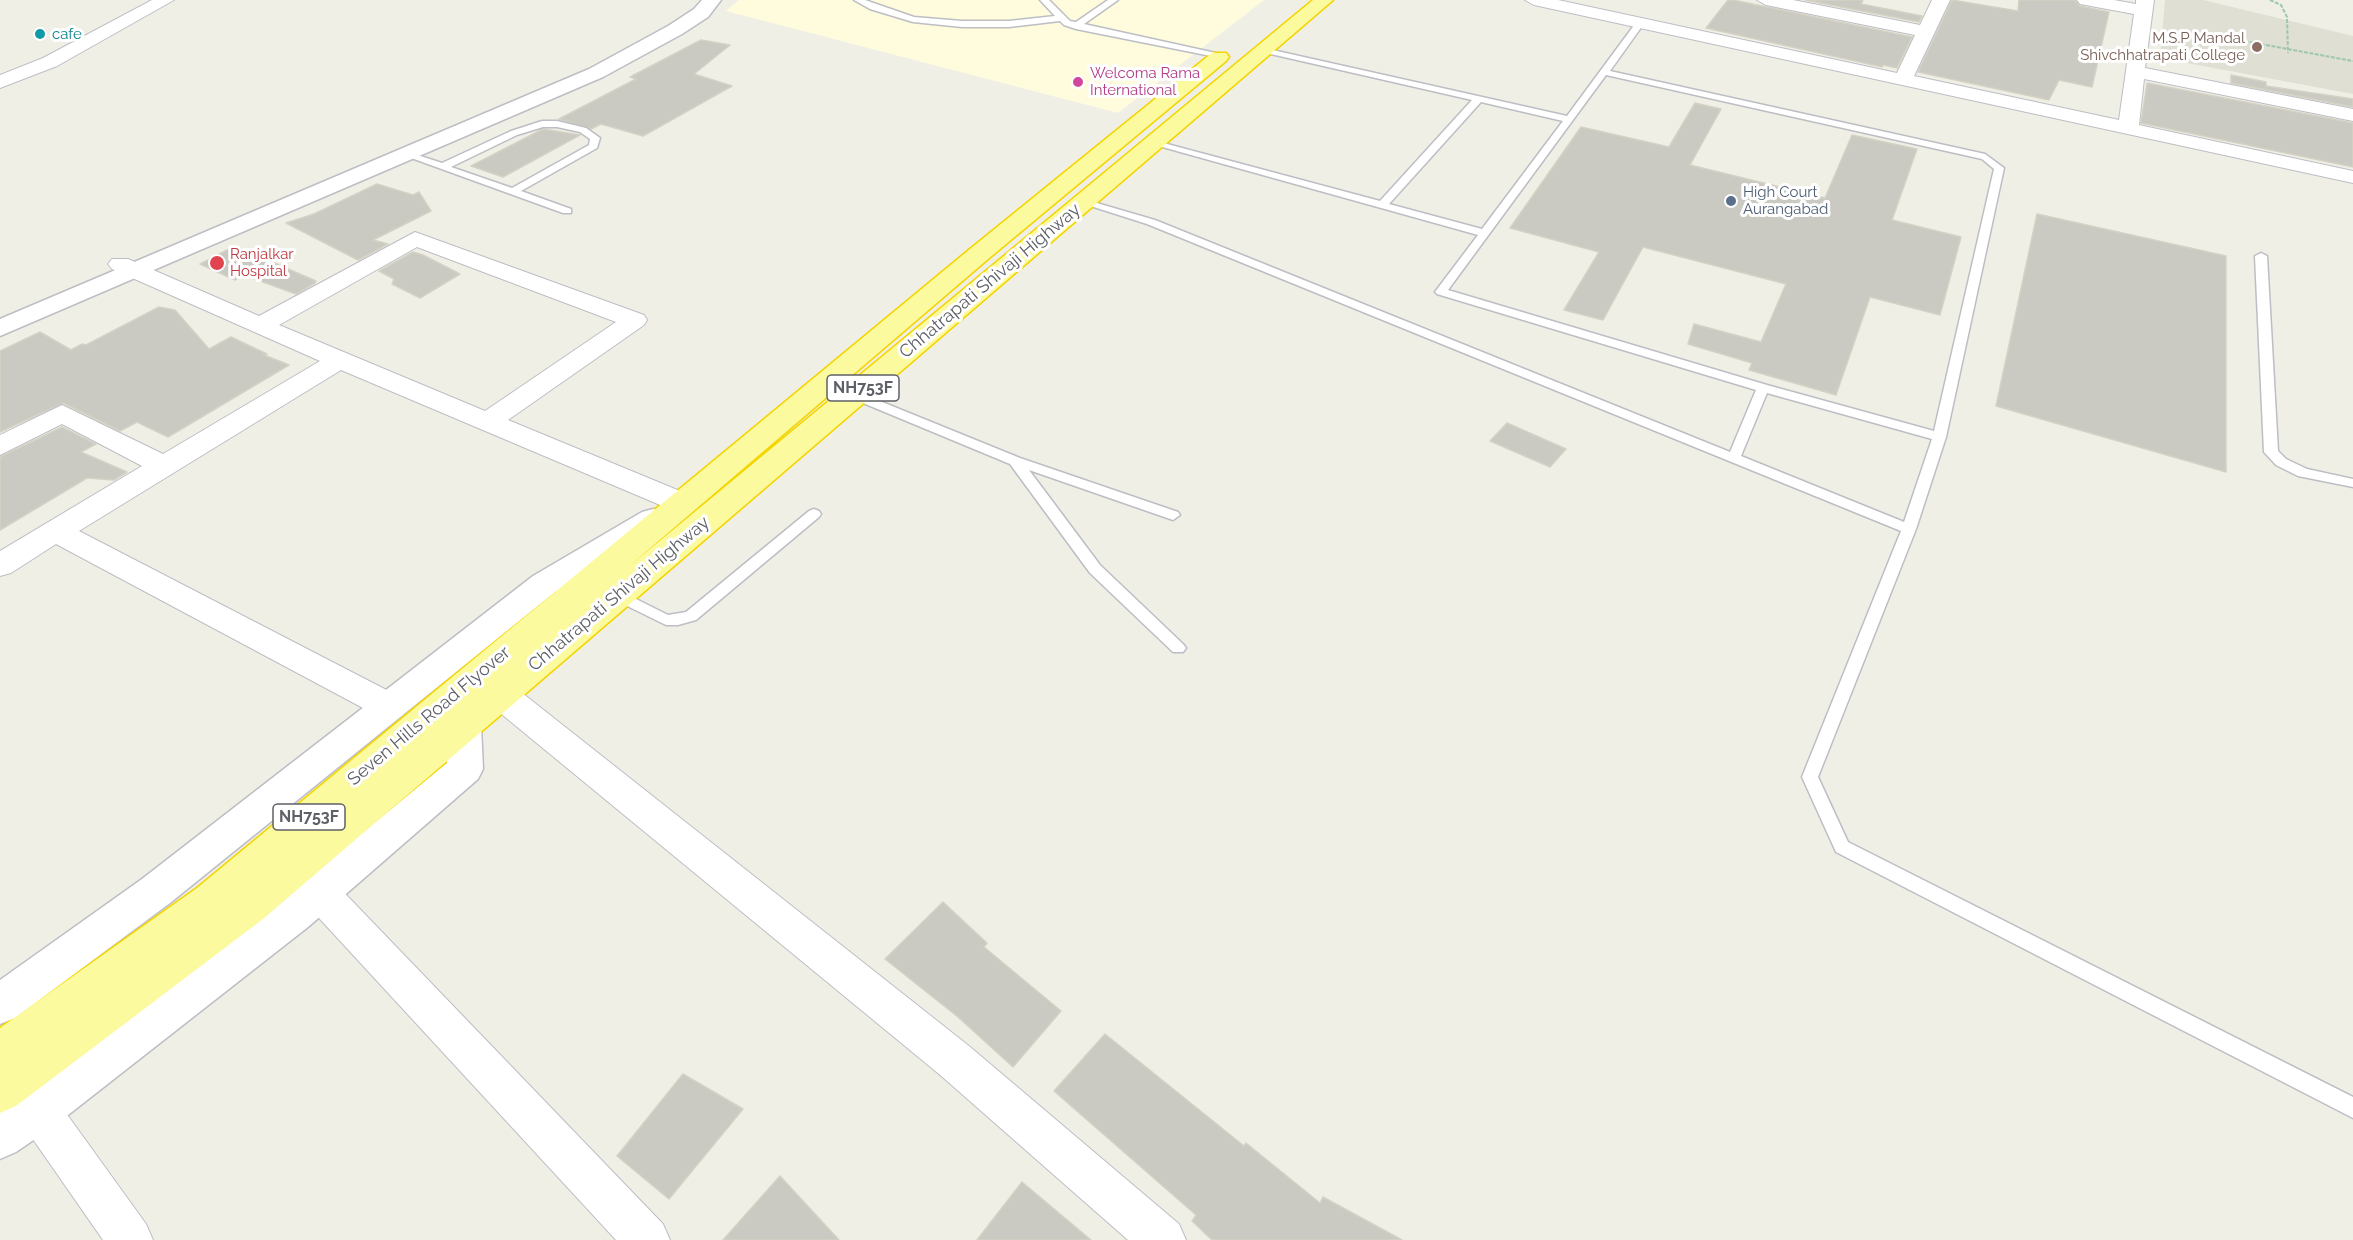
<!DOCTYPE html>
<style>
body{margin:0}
canvas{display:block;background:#f0efe6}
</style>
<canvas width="2353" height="1240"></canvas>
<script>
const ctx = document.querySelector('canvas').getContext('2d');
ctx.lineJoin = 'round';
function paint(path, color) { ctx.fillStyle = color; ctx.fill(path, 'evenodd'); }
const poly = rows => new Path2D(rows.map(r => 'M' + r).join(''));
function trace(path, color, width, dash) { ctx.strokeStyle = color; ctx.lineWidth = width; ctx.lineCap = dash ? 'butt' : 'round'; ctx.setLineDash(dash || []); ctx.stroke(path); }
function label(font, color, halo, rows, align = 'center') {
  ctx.font = font + ' Raleway,sans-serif'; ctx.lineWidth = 6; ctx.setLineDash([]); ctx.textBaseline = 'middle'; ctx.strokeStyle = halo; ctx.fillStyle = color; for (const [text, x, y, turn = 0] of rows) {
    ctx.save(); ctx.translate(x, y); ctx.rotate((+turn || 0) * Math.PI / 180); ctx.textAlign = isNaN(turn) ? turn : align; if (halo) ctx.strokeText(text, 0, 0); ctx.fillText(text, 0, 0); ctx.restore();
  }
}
paint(poly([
 [739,0,1264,0,1118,113,726,11]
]), '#fefcdd');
paint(poly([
 [2165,0,2203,0,2353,36,2353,94,2160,58]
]), '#e0dfd4');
const building = poly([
 [1728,0,1733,0,1912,37,1897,68,1883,65,1882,67,1706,28,1728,0],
 [1805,0,1863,0,1861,4,1922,16,1919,22,1805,0],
 [1952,0,2018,11,2019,0,2075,0,2080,6,2109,12,2092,87,2059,80,2049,100,1918,72,1952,0],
 [701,40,730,45,694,74,732,86,643,136,601,124,591,129,559,119,636,79,630,77,701,40],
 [2231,75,2266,82,2266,86,2353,99,2353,107,2231,83,2231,75],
 [2147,83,2353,123,2353,167,2141,123,2147,83],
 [1695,103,1721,109,1690,165,1825,198,1852,135,1917,149,1892,220,1961,237,1940,315,1870,297,1836,395,1749,370,1752,363,1688,344,1694,324,1761,342,1786,284,1643,247,1603,320,1564,310,1599,252,1510,228,1581,127,1669,147,1695,103],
 [543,129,580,135,503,177,471,166,543,129],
 [377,184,413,195,419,192,431,211,373,240,388,244,358,260,286,223,314,214,377,184],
 [2037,214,2226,256,2226,472,1996,406,2037,214],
 [235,246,316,281,315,283,296,294,244,275,235,280,200,264,235,246],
 [413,252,423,255,460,274,420,298,392,284,394,279,379,271,413,252],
 [159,307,175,310,209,349,231,337,267,354,264,355,289,365,168,437,137,422,120,431,63,403,0,432,0,351,40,332,71,350,82,344,86,345,159,307],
 [1507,423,1566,449,1550,467,1490,441,1507,423],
 [62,427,96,444,81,452,127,472,114,480,87,478,0,530,0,457,62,427],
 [943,902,987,943,984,947,1061,1011,1013,1067,958,1017,885,959,943,902],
 [1105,1034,1244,1146,1246,1143,1320,1203,1323,1197,1402,1240,1212,1240,1192,1221,1196,1215,1054,1091,1105,1034],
 [683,1074,743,1109,669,1199,617,1156,683,1074],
 [780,1176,839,1240,723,1240,780,1176],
 [1022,1182,1091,1240,977,1240,1022,1182]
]);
paint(building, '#cacac2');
trace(building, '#d4d2c4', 1.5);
const service = poly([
 [854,0,865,0,914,17,962,21,1009,21,1055,16,1040,0,1049,0,1070,21,1076,22,1108,0,1118,0,1084,24,1225,55,1221,58,1076,29,1064,25,1060,21,1009,27,962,27,913,22,870,9,854,0],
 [1641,19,1645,22,1610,71,1985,154,2004,168,1946,437,1916,529,1818,777,1848,842,2353,1097,2353,1118,1836,852,1802,777,1901,531,1147,224,1078,202,1083,199,1155,220,1730,452,1756,390,1437,294,1435,292,1478,235,1148,143,1156,141,1380,201,1472,100,1262,52,1259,51,1259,47,1567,116,1638,20,1641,19],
 [1606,75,1982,159,1994,169,1934,431,1767,385,1448,290,1606,75],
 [1481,102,1563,121,1482,229,1389,204,1481,102],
 [1767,393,1932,439,1904,522,1741,456,1767,393],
 [542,121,557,121,586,128,600,138,597,148,521,191,571,209,571,213,563,213,403,155,408,152,442,163,511,131,542,121],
 [543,127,557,127,580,132,590,139,589,145,512,188,451,167,517,135,543,127],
 [2261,253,2267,256,2278,451,2286,459,2307,469,2353,479,2353,487,2298,476,2276,465,2264,452,2255,256,2261,253],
 [855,391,1020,458,1178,512,1180,515,1173,520,1029,470,1100,565,1183,644,1186,648,1183,652,1173,652,1090,573,1010,464,851,398,851,392,855,391],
 [814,509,819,511,821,514,819,517,696,620,678,625,666,625,613,599,611,595,618,590,668,615,686,612,809,511,814,509]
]);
const minor = poly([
 [152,0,174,0,57,66,0,88,0,75,43,58,152,0],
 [1525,0,1558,0,1897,73,1915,35,1766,5,1757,0,1793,0,1920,25,1932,0,1950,0,1914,76,2119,120,2134,14,2080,4,2077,0,2114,0,2136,4,2136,0,2154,0,2145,68,2353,109,2353,121,2144,79,2139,125,2353,171,2353,183,1534,5,1525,0],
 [415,232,644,315,647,320,644,325,508,420,692,496,696,503,692,510,682,513,672,510,341,370,79,531,402,698,407,707,402,716,390,720,378,716,56,544,11,573,0,576,0,551,142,466,62,424,0,455,0,435,62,405,163,454,320,361,112,269,108,264,112,259,128,259,259,316,415,232],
 [417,247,616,322,485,411,279,325,417,247],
 [500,681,512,685,969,1046,1179,1224,1186,1240,1128,1240,939,1074,488,703,483,694,488,685,500,681],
 [319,876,332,880,663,1224,670,1240,616,1240,306,904,300,892,306,880,319,876],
 [38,1089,53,1095,146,1224,153,1240,103,1240,23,1125,17,1110,23,1095,38,1089]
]);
const tertiary = poly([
 [702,0,721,0,708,17,682,34,603,77,0,336,0,319,589,69,668,26,694,9,702,0],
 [653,509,664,512,668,519,664,526,555,592,170,903,15,1018,0,1024,0,980,142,879,533,576,642,512,653,509],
 [463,711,476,715,481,725,483,769,478,779,308,927,54,1126,16,1152,0,1159,0,1109,280,901,447,763,445,725,450,715,463,711]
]);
const trunk = poly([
 [1313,0,1333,0,263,919,16,1106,0,1113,0,1028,197,888,970,249,1212,53,1226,53,1229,57,1226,61,988,259,627,568,1313,0]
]);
trace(service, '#bdbec4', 3);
trace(minor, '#bdbec4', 2);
trace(tertiary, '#bdbec4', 3);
trace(trunk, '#f4d502', 3);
trace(poly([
 [2270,0,2281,5,2287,17,2288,53],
 [2212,35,2353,61]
]), '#9cc8b0', 2, [4, 1.5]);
paint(service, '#fff');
paint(minor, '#fff');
paint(tertiary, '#fff');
paint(trunk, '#fcfa9e');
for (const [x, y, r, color] of [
 [40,34,6,"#0f9aa8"],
 [2257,47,6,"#8d6e63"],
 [1078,82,6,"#d1479c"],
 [1731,201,6,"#5c6f8a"],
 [217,263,8,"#e0444e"]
]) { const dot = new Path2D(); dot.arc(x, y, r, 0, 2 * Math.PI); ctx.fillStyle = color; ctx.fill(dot); trace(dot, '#fff', 2); }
label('15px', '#0d838f', '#fff', [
 ["cafe",52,34]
], 'left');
label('15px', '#785e54', '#fff', [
 ["M.S.P Mandal",2245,38],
 ["Shivchhatrapati College",2245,55]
], 'right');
label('15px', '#b23c85', '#fff', [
 ["Welcoma Rama",1090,73],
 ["International",1090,90]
], 'left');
label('15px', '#4e5e75', '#fff', [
 ["High Court",1743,192],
 ["Aurangabad",1743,209]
], 'left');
label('15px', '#be3a42', '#fff', [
 ["Ranjalkar",230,254],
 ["Hospital",230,271]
], 'left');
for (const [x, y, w] of [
 [863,388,72],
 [309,817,72]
]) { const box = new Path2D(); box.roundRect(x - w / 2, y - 13, w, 26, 4.5); ctx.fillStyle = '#fff'; ctx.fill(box); trace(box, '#5d6066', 1.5); }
label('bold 16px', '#5d6066', null, [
 ["NH753F",863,388],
 ["NH753F",309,817]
]);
label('18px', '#5d6066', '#fff', [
 ["Chhatrapati Shivaji Highway",990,281,-40],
 ["Chhatrapati Shivaji Highway",619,594,-40],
 ["Seven Hills Road Flyover",429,716,-40]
]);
</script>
